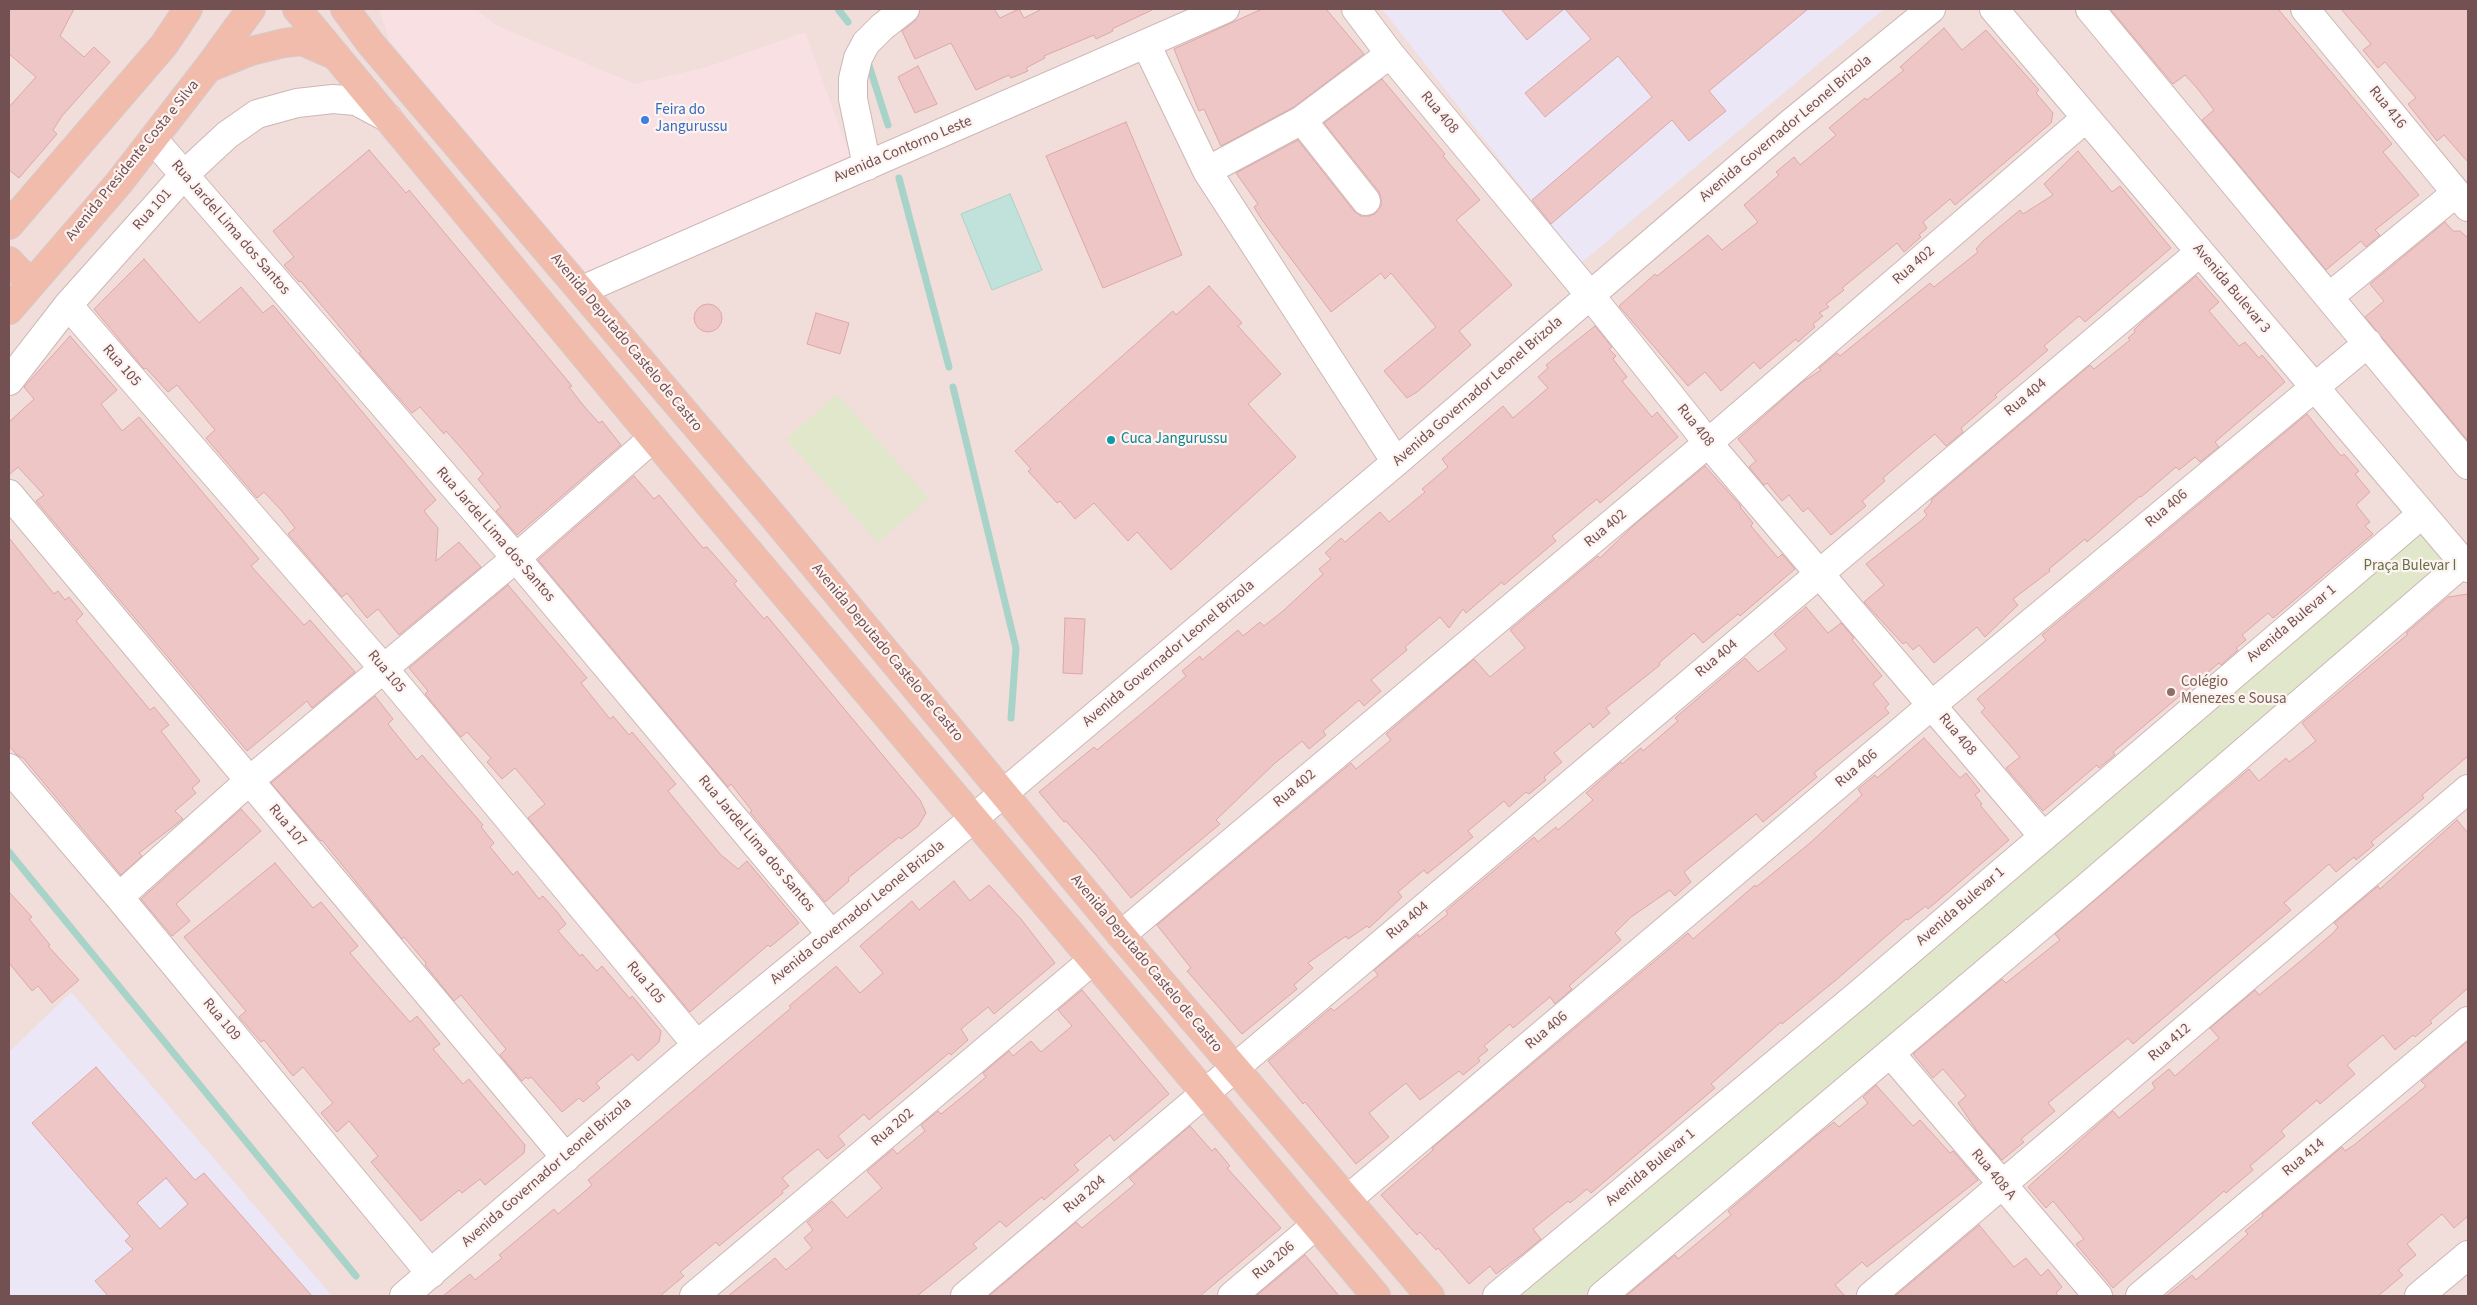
<!DOCTYPE html>
<meta charset="utf-8">
<style>
body{margin:0}
#map{position:relative;width:2477px;height:1305px;overflow:hidden;background:#faeeeb;font-family:"Source Sans 3",sans-serif}
canvas{display:block}
.frame{position:absolute;inset:0;border:10px solid #735052;pointer-events:none}
</style>
<div id="map">
<canvas width="2477" height="1305"></canvas>
<div class="frame"></div>
</div>
<script>
const ctx = document.querySelector('canvas').getContext('2d');
ctx.lineJoin = 'round';
function paint(path, color) { ctx.fillStyle = color; ctx.fill(path, 'evenodd'); }
const poly = rows => new Path2D(rows.map(r => 'M' + r).join(''));
function trace(path, color, width, dash) { ctx.strokeStyle = color; ctx.lineWidth = width; ctx.lineCap = dash ? 'butt' : 'round'; ctx.setLineDash(dash || []); ctx.stroke(path); }
function label(font, color, halo, rows, align = 'center') {
  ctx.font = font + ' "Source Sans 3",sans-serif'; ctx.lineWidth = 4.5; ctx.setLineDash([]); ctx.textBaseline = 'middle'; ctx.strokeStyle = halo; ctx.fillStyle = color; for (const [text, x, y, turn = 0] of rows) {
    ctx.save(); ctx.translate(x, y); ctx.rotate((+turn || 0) * Math.PI / 180); ctx.textAlign = isNaN(turn) ? turn : align; if (halo) ctx.strokeText(text, 0, 0); ctx.fillText(text, 0, 0); ctx.restore();
  }
}
paint(poly([
 [9,9,2468,9,2468,1296,9,1296]
]), '#f1deda');
paint(poly([
 [379,9,476,9,496,25,635,84,707,67,805,32,850,156,582,279,389,40]
]), '#f9e0e2');
paint(poly([
 [1382,9,1884,9,1581,263],
 [71,992,332,1296,9,1296,9,1052]
]), '#ebe7f7');
paint(poly([
 [837,394,929,498,878,543,786,439],
 [2411,533,2429,538,2444,555,2442,572,1581,1296,1513,1296]
]), '#e1e7ca');
const water = poly([
 [1010,194,1042,270,992,290,961,214,1010,194]
]);
paint(water, '#c1e2da');
trace(water, '#a8d3c9', 1);
trace(poly([
 [838,9,848,22],
 [867,59,888,125],
 [899,178,949,367],
 [953,387,1016,648,1011,718],
 [9,852,356,1276]
]), '#a8d3c9', 7);
const building = poly([
 [9,9,74,9,60,36,84,57,94,47,110,62,62,116,53,130,57,134,19,178,9,170,9,107,36,77,9,54,9,9],
 [920,9,994,9,1000,18,1019,9,1024,18,1042,9,1154,9,1112,29,1113,31,1096,39,1094,35,1044,56,1045,58,1026,68,1028,71,1011,78,1009,75,976,90,951,43,915,59,902,31,915,21,920,9],
 [1262,9,1326,9,1364,54,1294,107,1221,146,1204,109,1199,111,1174,49,1262,9],
 [1501,9,1564,9,1527,40,1501,9],
 [1565,9,1808,9,1709,91,1726,111,1689,141,1672,120,1551,224,1532,200,1652,97,1618,56,1545,117,1525,93,1591,39,1565,9],
 [2110,9,2278,9,2392,144,2383,152,2419,195,2375,230,2380,235,2366,247,2361,241,2326,270,2202,120,2214,110,2197,88,2185,75,2173,84,2110,9],
 [2341,9,2468,9,2468,162,2444,135,2437,141,2408,104,2416,98,2385,62,2378,68,2363,50,2371,44,2341,9],
 [1944,28,1962,50,1986,30,2039,90,2036,93,2053,113,2051,123,1955,205,1950,199,1923,222,1927,228,1919,235,1921,237,1904,252,1897,243,1842,288,1844,290,1826,304,1829,307,1819,313,1823,316,1813,324,1815,327,1798,342,1796,339,1760,369,1754,362,1721,391,1705,372,1688,386,1619,306,1655,274,1657,276,1708,235,1722,250,1758,222,1744,205,1779,175,1776,172,1794,157,1800,165,1836,135,1829,128,1865,98,1867,100,1904,70,1900,67,1944,28],
 [918,66,937,104,915,113,898,77,918,66],
 [1382,79,1445,154,1443,156,1480,200,1456,220,1512,285,1459,331,1471,345,1417,392,1407,398,1384,371,1436,327,1391,273,1385,279,1381,273,1331,312,1262,220,1254,207,1258,204,1236,173,1298,140,1354,211,1361,216,1369,216,1375,214,1381,206,1381,198,1379,192,1324,123,1382,79],
 [1126,122,1182,255,1103,288,1046,156,1126,122],
 [369,150,406,193,409,190,572,386,569,387,583,405,599,423,602,421,621,445,517,535,496,511,501,507,478,479,483,474,462,449,446,431,444,434,420,407,412,413,359,353,361,352,301,281,299,282,284,265,294,257,273,231,369,150],
 [2078,151,2112,192,2120,186,2171,248,2085,322,2079,316,2044,346,2048,350,1995,395,1997,397,1961,428,1963,432,1946,446,1935,434,1918,448,1883,478,1885,481,1862,501,1866,506,1831,535,1808,508,1803,512,1789,495,1782,501,1767,483,1764,485,1749,467,1756,461,1738,439,1801,383,1821,370,1819,368,1837,353,1840,356,1930,283,1934,287,1978,252,1976,249,1984,240,2020,210,2023,214,2053,195,2044,184,2078,151],
 [2445,222,2453,231,2460,231,2468,238,2468,441,2365,317,2384,301,2370,284,2445,222],
 [144,259,199,323,241,287,263,313,273,305,436,500,424,511,438,528,436,561,459,542,481,567,399,635,378,609,367,618,347,593,342,597,288,534,295,528,281,510,264,492,257,498,206,438,215,430,177,385,168,392,146,368,144,369,94,309,144,259],
 [2196,276,2219,302,2209,311,2239,346,2245,342,2259,358,2262,355,2285,382,2215,442,2219,447,2200,462,2195,457,2179,470,2176,467,2141,497,2140,496,2087,542,2085,539,2049,569,2050,571,2013,599,2018,605,1985,637,1977,627,1934,663,1919,645,1913,650,1906,642,1903,644,1864,602,1884,585,1866,564,1922,520,1927,515,1924,511,1932,502,1931,500,2090,365,2094,369,2130,340,2128,338,2135,332,2134,330,2143,321,2196,276],
 [1209,286,1242,323,1238,326,1281,374,1248,404,1296,457,1171,570,1137,532,1128,541,1094,503,1075,519,1060,501,1057,503,1028,471,1031,469,1015,451,1173,311,1176,315,1209,286],
 '694 318a14 14 0 1 1 28 0a14 14 0 1 1-28 0Z',
 [816,313,849,323,840,354,807,344,816,313],
 [1595,326,1612,347,1609,349,1616,356,1613,359,1627,377,1622,381,1652,417,1657,412,1678,437,1600,503,1597,499,1552,536,1556,541,1504,585,1502,582,1466,613,1463,609,1449,628,1440,617,1405,647,1407,650,1371,680,1381,691,1364,706,1359,700,1323,731,1326,735,1309,749,1302,741,1274,764,1216,820,1220,824,1131,898,1096,855,1066,821,1064,822,1039,792,1094,747,1097,750,1141,714,1186,676,1182,671,1200,656,1202,660,1238,630,1243,636,1260,622,1264,626,1283,611,1323,574,1319,569,1331,559,1325,553,1341,538,1345,542,1380,512,1389,522,1425,492,1422,489,1448,467,1442,459,1503,406,1513,418,1548,388,1538,377,1548,368,1546,365,1595,326],
 [70,336,117,390,101,404,122,431,139,417,259,559,251,566,304,625,310,620,355,672,312,708,307,701,247,751,36,501,44,495,18,467,9,475,9,422,34,399,24,387,70,336],
 [2307,414,2341,456,2344,454,2359,471,2355,474,2370,492,2356,505,2370,522,2365,526,2373,534,2273,618,2268,613,2242,635,2246,640,2236,648,2238,650,2221,665,2219,663,2113,752,2115,755,2099,768,2097,765,2043,811,2006,768,2020,757,1981,712,1985,708,1977,699,2046,640,2042,635,2307,414],
 [1705,466,1741,506,1740,507,1753,523,1751,526,1778,558,1782,554,1795,569,1740,616,1738,614,1703,643,1694,633,1659,663,1660,665,1606,708,1610,713,1593,728,1590,723,1554,753,1562,762,1544,777,1546,780,1529,794,1526,792,1509,807,1504,801,1468,831,1473,837,1427,874,1424,870,1398,892,1402,897,1369,928,1367,926,1348,939,1346,936,1308,963,1313,968,1294,985,1297,989,1242,1034,1187,971,1191,968,1157,925,1351,763,1356,769,1391,740,1386,734,1474,659,1490,677,1525,648,1510,630,1598,556,1600,558,1634,525,1705,466],
 [634,476,654,499,659,495,703,548,707,547,737,581,734,584,764,619,767,616,920,800,926,813,918,826,901,839,899,837,848,878,849,881,825,902,750,812,752,811,731,784,728,787,538,560,634,476],
 [9,538,54,594,58,591,65,600,69,597,83,614,76,621,150,710,154,707,169,725,161,731,200,781,192,788,196,793,175,811,183,819,139,853,142,856,121,875,23,758,17,755,9,746,9,538],
 [508,585,587,678,581,683,610,719,613,716,629,735,632,732,676,784,668,791,720,854,738,869,747,861,799,923,770,947,768,945,690,1012,528,818,545,804,515,768,502,779,487,762,491,758,467,732,461,737,425,694,428,691,409,668,508,585],
 [2468,594,2468,756,2422,795,2424,798,2371,842,2374,845,2356,860,2354,857,2336,872,2329,864,2284,903,2291,910,2200,987,2133,1044,2128,1038,2048,1103,2055,1111,2021,1139,2024,1142,2002,1160,1977,1131,1958,1103,1966,1096,1943,1069,1933,1078,1913,1054,2002,979,2006,983,2060,940,2055,934,2249,769,2259,781,2286,758,2289,762,2316,741,2302,723,2408,634,2406,633,2448,597,2468,594],
 [1806,607,1828,633,1841,623,1854,638,1852,640,1882,676,1873,684,1889,704,1885,708,1889,713,1814,773,1817,777,1763,822,1756,814,1684,872,1691,882,1675,896,1670,890,1631,917,1615,933,1621,940,1569,986,1572,989,1555,1004,1550,997,1513,1028,1510,1024,1484,1046,1488,1050,1478,1058,1480,1061,1463,1075,1459,1071,1420,1100,1406,1083,1369,1113,1389,1137,1356,1164,1305,1102,1303,1104,1268,1061,1331,1008,1334,1011,1378,975,1374,970,1418,934,1419,937,1448,914,1446,911,1454,904,1534,837,1538,842,1556,827,1558,830,1593,800,1586,793,1621,762,1622,764,1641,748,1643,751,1678,721,1675,718,1745,658,1758,672,1787,649,1774,634,1806,607],
 [1065,618,1085,619,1082,674,1063,673,1065,618],
 [375,696,393,719,388,724,417,760,422,755,483,825,481,827,494,843,490,847,513,875,517,871,539,899,543,896,558,913,566,924,558,931,580,956,582,954,597,971,602,966,630,999,632,996,661,1031,659,1042,638,1061,632,1054,596,1083,600,1088,583,1102,579,1098,562,1112,531,1077,528,1079,526,1077,522,1081,500,1055,506,1049,461,995,454,1001,425,965,426,963,404,937,402,939,322,840,321,841,271,783,375,696],
 [1924,738,1960,778,1966,773,1980,791,1975,795,1982,804,1980,805,2009,840,1928,909,1926,906,1908,920,1906,919,1836,980,1782,1024,1781,1022,1711,1084,1715,1088,1591,1193,1587,1189,1570,1203,1568,1201,1533,1229,1541,1239,1523,1254,1496,1274,1490,1266,1469,1284,1438,1248,1436,1250,1420,1232,1417,1235,1381,1195,1433,1150,1432,1148,1688,933,1693,939,1755,885,1756,887,1810,843,1862,795,1858,789,1875,775,1877,778,1924,738],
 [241,809,261,831,176,904,190,921,172,936,141,899,241,809],
 [2457,820,2468,833,2468,988,2430,1021,2432,1023,2415,1037,2413,1035,2395,1050,2383,1035,2347,1065,2355,1074,2320,1104,2317,1100,2281,1131,2285,1136,2250,1166,2253,1170,2226,1193,2224,1191,2113,1288,2076,1244,2084,1239,2053,1201,2046,1208,2028,1187,2113,1111,2119,1118,2155,1088,2152,1083,2169,1069,2175,1076,2219,1038,2210,1028,2255,990,2259,995,2303,959,2333,933,2338,927,2334,923,2378,886,2380,889,2457,820],
 [275,863,313,908,321,902,358,946,350,953,373,980,410,1022,417,1016,440,1044,433,1049,463,1084,469,1079,525,1145,524,1153,485,1185,480,1179,462,1193,459,1190,421,1221,371,1162,378,1156,349,1121,337,1132,321,1113,333,1103,303,1067,293,1076,264,1040,261,1042,239,1017,246,1011,184,937,275,863],
 [954,881,970,901,989,885,1021,919,1055,963,994,1014,988,1007,961,1029,968,1040,951,1055,949,1053,869,1120,864,1114,838,1136,845,1145,827,1159,818,1149,782,1178,789,1186,782,1191,783,1193,719,1246,716,1242,680,1272,684,1276,660,1296,443,1296,470,1274,475,1280,502,1258,499,1255,554,1209,558,1214,584,1192,592,1185,588,1180,791,1008,789,1006,834,968,836,966,860,993,883,973,860,946,912,901,919,910,954,881],
 [9,892,32,917,29,919,50,945,48,946,79,980,52,1003,38,986,32,991,9,963,9,892],
 [1082,990,1169,1094,1114,1141,1110,1135,1074,1165,1079,1170,1044,1200,1042,1197,1006,1227,1000,1221,973,1244,977,1248,917,1296,728,1296,775,1258,786,1270,812,1248,804,1238,813,1230,807,1222,832,1201,847,1218,882,1188,867,1171,893,1149,897,1154,925,1131,921,1125,938,1111,941,1114,967,1093,986,1077,983,1073,1009,1051,1013,1056,1031,1041,1041,1052,1072,1026,1058,1010,1082,990],
 [2468,1041,2468,1216,2454,1228,2442,1214,2407,1244,2416,1255,2398,1270,2403,1275,2378,1296,2166,1296,2192,1275,2196,1280,2248,1234,2245,1231,2263,1216,2262,1214,2342,1147,2345,1151,2354,1145,2426,1086,2421,1081,2468,1041],
 [96,1067,195,1180,204,1173,312,1296,108,1296,95,1281,133,1249,125,1241,130,1236,32,1123,96,1067],
 [166,1178,188,1204,160,1229,137,1203,166,1178],
 [1876,1085,1913,1126,1920,1120,1950,1153,1953,1151,1978,1180,1867,1267,1862,1262,1835,1285,1845,1296,1626,1296,1675,1255,1678,1259,1731,1215,1728,1211,1816,1136,1834,1122,1839,1127,1868,1103,1863,1097,1876,1085],
 [1190,1126,1212,1151,1215,1148,1230,1166,1227,1168,1281,1228,1200,1296,989,1296,1076,1222,1082,1228,1135,1184,1129,1178,1190,1126],
 [1979,1225,2014,1267,2026,1258,2041,1276,2048,1269,2062,1287,2056,1293,2058,1296,1895,1296,1979,1225],
 [1305,1255,1339,1296,1256,1296,1305,1255]
]);
paint(building, '#edc6c5');
trace(building, '#dea8a8', 1);
const minor = poly([
 [1356,9,1390,54,1590,295,1708,443,2043,836],
 [1994,9,2468,568],
 [2090,9,2468,465],
 [2305,9,2468,207],
 [1146,44,1207,171,1302,120,1390,54],
 [1302,120,1366,201],
 [153,139,516,558,831,934],
 [867,166,853,99,853,79,858,58,866,43,882,27,905,9],
 [1207,171,1396,462],
 [582,290,1225,9],
 [2329,297,2456,193],
 [68,305,384,669,697,1045],
 [9,381,68,305,184,175,227,135,257,114,297,103,333,99,356,101,388,118],
 [9,494,566,1158],
 [9,768,119,897,431,1274],
 [119,897,249,781,516,558,653,438],
 [1121,935,1708,443,2086,118],
 [1890,1053,2098,1296],
 [1348,1199,1932,705,2368,343],
 [404,1296,697,1045,974,818,1396,462,1791,123,1931,9],
 [694,1296,1093,960],
 [965,1296,2200,252],
 [1232,1296,1316,1225],
 [1497,1296,1859,994,2422,514],
 [1602,1296,2086,888,2463,563],
 [1871,1296,2468,789],
 [2140,1296,2468,1021],
 [2419,1296,2468,1255]
]);
const major = poly([
 [297,9,653,438,1376,1296],
 [345,9,371,44,772,515,1121,935,1430,1296],
 [208,68,251,51,284,43,302,41,334,55],
 [9,225,164,45,188,9],
 [9,261,31,284],
 [9,310,118,184,208,68,251,9]
]);
trace(minor, '#ceb6b5', 30);
trace(major, '#d5cacb', 30);
trace(minor, '#fff', 28);
trace(major, '#f1bcab', 28);
for (const [x, y, r, color] of [
 [645,120,5,"#3f7fe0"],
 [1111,440,5,"#0f9aa8"],
 [2171,692,5,"#8d6e63"]
]) { const dot = new Path2D(); dot.arc(x, y, r, 0, 2 * Math.PI); ctx.fillStyle = color; ctx.fill(dot); trace(dot, '#fdf4f1', 2); }
label('15px', '#735052', '#fdf4f1', [
 ["Rua 416",2387,108,51],
 ["Rua 408",1439,113,50],
 ["Avenida Governador Leonel Brizola",1786,129,-40],
 ["Avenida Contorno Leste",903,150,-23],
 ["Avenida Presidente Costa e Silva",133,161,-51],
 ["Rua 101",153,210,-48],
 ["Rua Jardel Lima dos Santos",230,228,49],
 ["Rua 402",1914,266,-41],
 ["Avenida Bulevar 3",2231,289,50],
 ["Avenida Deputado Castelo de Castro",626,343,50],
 ["Rua 105",121,366,49],
 ["Avenida Governador Leonel Brizola",1478,392,-41],
 ["Rua 404",2026,398,-40],
 ["Rua 408",1695,426,51],
 ["Rua 406",2167,509,-40],
 ["Rua 402",1606,529,-40],
 ["Rua Jardel Lima dos Santos",495,535,49],
 ["Avenida Bulevar 1",2292,624,-40],
 ["Avenida Deputado Castelo de Castro",887,653,50],
 ["Avenida Governador Leonel Brizola",1169,654,-40],
 ["Rua 404",1717,659,-40],
 ["Rua 105",386,672,50],
 ["Rua 408",1957,735,50],
 ["Rua 406",1857,769,-40],
 ["Rua 402",1295,789,-40],
 ["Rua 107",287,826,50],
 ["Rua Jardel Lima dos Santos",756,844,50],
 ["Avenida Bulevar 1",1961,907,-41],
 ["Avenida Governador Leonel Brizola",858,913,-39],
 ["Rua 404",1408,921,-40],
 ["Avenida Deputado Castelo de Castro",1146,964,50],
 ["Rua 105",645,983,50],
 ["Rua 109",221,1020,50],
 ["Rua 406",1547,1031,-40],
 ["Rua 412",2170,1043,-40],
 ["Rua 202",893,1128,-40],
 ["Rua 414",2304,1158,-40],
 ["Avenida Bulevar 1",1651,1168,-40],
 ["Avenida Governador Leonel Brizola",547,1173,-41],
 ["Rua 408 A",1993,1175,50],
 ["Rua 204",1085,1195,-40],
 ["Rua 206",1274,1261,-40]
]);
label('15px', '#366cbe', '#fdf4f1', [
 ["Feira do",655,111],
 ["Jangurussu",655,128]
], 'left');
label('15px', '#0d838f', '#fdf4f1', [
 ["Cuca Jangurussu",1121,440]
], 'left');
label('15px', '#647147', '#fdf4f1', [
 ["Praça Bulevar I",2410,567]
]);
label('15px', '#785e54', '#fdf4f1', [
 ["Colégio",2181,683],
 ["Menezes e Sousa",2181,700]
], 'left');
</script>
